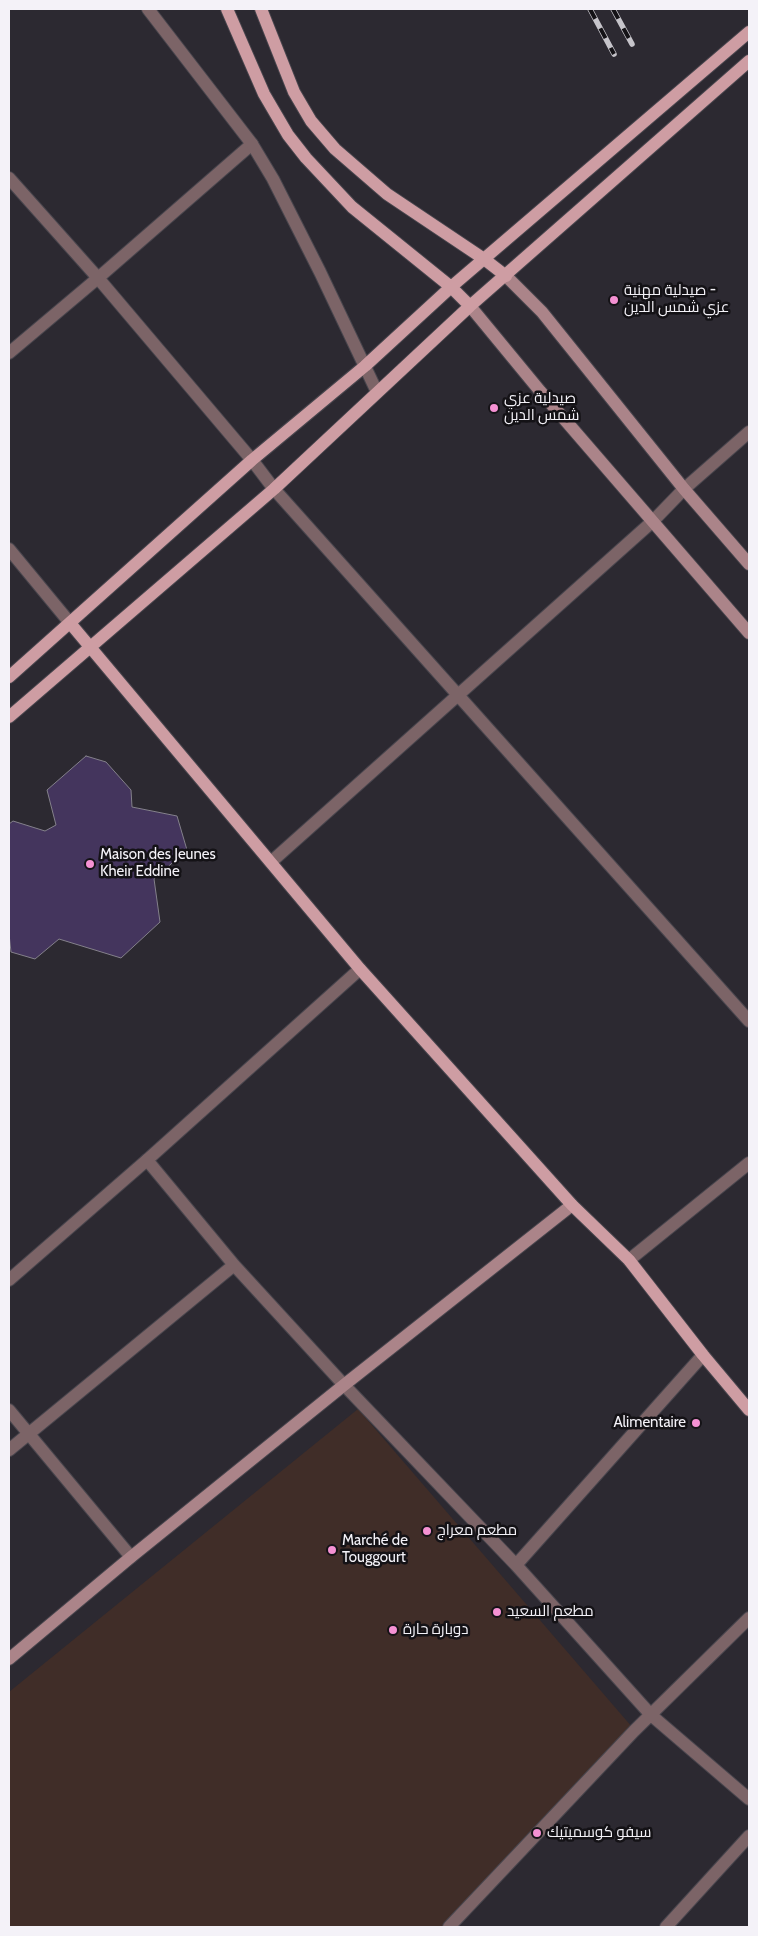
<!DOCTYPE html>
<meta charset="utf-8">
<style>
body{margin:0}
#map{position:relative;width:758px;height:1936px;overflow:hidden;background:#2c2931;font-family:Cabin,sans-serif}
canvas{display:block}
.frame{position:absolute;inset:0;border:10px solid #f4f2f8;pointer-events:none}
</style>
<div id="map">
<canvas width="758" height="1936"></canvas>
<div class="frame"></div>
</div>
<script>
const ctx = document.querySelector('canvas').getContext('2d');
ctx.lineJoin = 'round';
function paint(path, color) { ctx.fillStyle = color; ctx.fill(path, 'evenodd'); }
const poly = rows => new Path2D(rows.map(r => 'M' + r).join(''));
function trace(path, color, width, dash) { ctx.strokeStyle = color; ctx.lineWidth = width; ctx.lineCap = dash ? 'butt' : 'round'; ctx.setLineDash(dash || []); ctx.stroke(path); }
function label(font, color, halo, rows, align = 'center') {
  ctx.font = font + ' Cabin,Cairo,sans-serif'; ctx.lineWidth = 5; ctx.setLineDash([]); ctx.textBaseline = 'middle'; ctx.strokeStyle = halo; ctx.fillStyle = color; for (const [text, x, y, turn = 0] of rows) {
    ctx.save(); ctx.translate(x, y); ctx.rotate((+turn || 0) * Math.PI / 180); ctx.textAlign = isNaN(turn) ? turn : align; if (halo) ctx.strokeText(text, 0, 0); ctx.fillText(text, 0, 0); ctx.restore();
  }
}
paint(poly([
 [358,1409,632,1727,443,1927,9,1927,9,1692]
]), '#402d28');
const building = poly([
 [86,756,106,762,131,790,132,807,177,816,187,850,154,879,160,922,121,958,59,939,35,959,11,952,9,934,9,824,13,821,45,831,56,825,47,790,86,756]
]);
paint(building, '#44355d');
trace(building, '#84818b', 1);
const minor = poly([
 [9,178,98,278,252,460,274,489,749,1021],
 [9,353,98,278,252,144],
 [9,549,70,623],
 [271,862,653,521,684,489,749,432],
 [147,1160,234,1265,344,1385,516,1565,651,1715,749,1799],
 [629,1260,749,1163],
 [9,1410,131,1557],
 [9,1450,234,1265],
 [516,1565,703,1355],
 [449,1927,634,1731,749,1618],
 [666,1927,749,1836]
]);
const tertiary = poly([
 [148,9,252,144,273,179,320,272,377,392],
 [9,1280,147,1160,360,969]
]);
const secondary = poly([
 [506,276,542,312,684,489,749,564],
 [470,306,540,391,749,633],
 [9,1659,131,1557,344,1385,572,1205]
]);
const primary = poly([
 [227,9,264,94,288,135,306,158,352,207,451,287,470,306],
 [261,9,294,92,311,121,335,149,387,194,484,259,506,276],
 [70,623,360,969,572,1205,629,1260,703,1355,749,1410],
 [9,677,252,460,365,366,451,287,749,32],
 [9,717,274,489,470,306,749,61]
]);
trace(minor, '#48454d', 14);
trace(tertiary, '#48454d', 14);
trace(secondary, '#48454d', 14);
trace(primary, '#48454d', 14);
trace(minor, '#7c6467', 12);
trace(tertiary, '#7c6467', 12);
trace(secondary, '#ab8489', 12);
trace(primary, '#ce9da3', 12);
const rail = poly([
 [590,9,614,54],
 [613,9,632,44]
]);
trace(rail, '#c6c4ca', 5.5);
trace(rail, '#141216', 4, [11]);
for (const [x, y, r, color] of [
 [614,300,5,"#f591d3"],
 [494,408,5,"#f591d3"],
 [90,864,5,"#f591d3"],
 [696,1423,5,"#f591d3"],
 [427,1531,5,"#f591d3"],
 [332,1550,5,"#f591d3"],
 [497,1612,5,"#f591d3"],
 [393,1630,5,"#f591d3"],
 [537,1833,5,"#f591d3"]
]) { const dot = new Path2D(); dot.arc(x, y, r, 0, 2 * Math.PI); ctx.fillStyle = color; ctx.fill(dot); trace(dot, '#141216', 2); }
label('15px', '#f4f2f8', '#141216', [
 ["صيدلية مهنية -",624,291],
 ["عزي شمس الدين",624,308],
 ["صيدلية عزي",504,399],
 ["شمس الدين",504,416],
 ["Maison des Jeunes",100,855],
 ["Kheir Eddine",100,872],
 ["Alimentaire",686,1423,"right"],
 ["مطعم معراج",437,1531],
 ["Marché de",342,1541],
 ["Touggourt",342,1558],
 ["مطعم السعيد",507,1612],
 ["دوبارة حارة",403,1630],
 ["سيفو كوسميتيك",547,1833]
], 'left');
</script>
